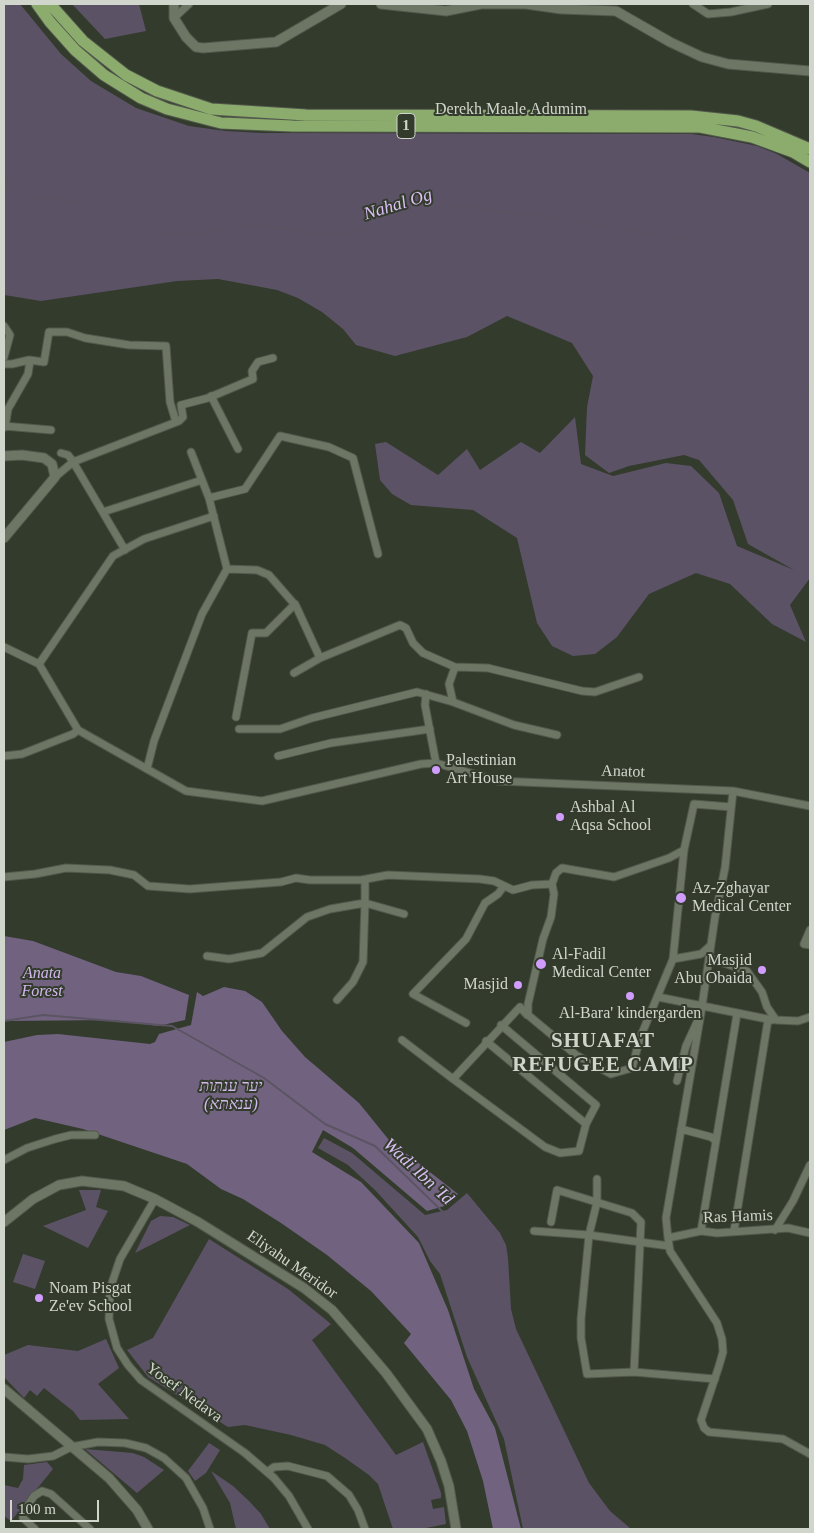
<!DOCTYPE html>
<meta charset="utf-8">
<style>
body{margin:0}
#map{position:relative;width:814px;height:1533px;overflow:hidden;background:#333b2c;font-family:"Times New Roman",serif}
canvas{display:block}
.frame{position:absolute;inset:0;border:5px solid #d1d6cd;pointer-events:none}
.scale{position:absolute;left:10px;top:1500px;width:89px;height:22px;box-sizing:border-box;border:2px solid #d1d6cd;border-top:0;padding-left:6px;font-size:15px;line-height:18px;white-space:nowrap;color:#d1d6cd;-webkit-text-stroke:4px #333b2c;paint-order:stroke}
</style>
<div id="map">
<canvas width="814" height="1533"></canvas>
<div class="frame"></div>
<div class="scale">100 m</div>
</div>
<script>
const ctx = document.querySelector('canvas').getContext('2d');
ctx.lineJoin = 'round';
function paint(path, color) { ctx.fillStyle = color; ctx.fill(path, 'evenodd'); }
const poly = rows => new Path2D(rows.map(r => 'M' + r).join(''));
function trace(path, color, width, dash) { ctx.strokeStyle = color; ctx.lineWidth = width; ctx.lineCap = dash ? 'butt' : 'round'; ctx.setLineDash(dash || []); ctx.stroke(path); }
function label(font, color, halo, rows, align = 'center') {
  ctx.font = font + ' "Times New Roman","Noto Sans Hebrew",serif'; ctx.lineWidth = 4; ctx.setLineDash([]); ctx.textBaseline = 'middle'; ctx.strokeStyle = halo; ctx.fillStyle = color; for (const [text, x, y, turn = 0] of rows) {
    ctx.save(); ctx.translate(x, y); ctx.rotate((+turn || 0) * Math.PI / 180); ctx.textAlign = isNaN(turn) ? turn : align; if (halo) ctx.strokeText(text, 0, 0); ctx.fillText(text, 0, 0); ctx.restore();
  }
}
paint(poly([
 [4,4,20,4,61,54,91,81,136,108,189,126,225,131,261,133,691,134,714,137,757,146,777,154,810,173,810,578,790,605,806,642,772,624,730,584,696,573,649,594,617,637,595,654,573,656,552,646,537,623,517,538,473,510,411,505,392,494,380,480,375,444,386,442,438,475,467,449,480,470,521,442,540,453,575,417,581,464,613,476,666,463,691,466,719,493,737,546,794,570,748,544,733,500,699,460,684,455,629,466,609,473,585,455,587,407,593,376,572,343,507,316,467,337,395,356,356,345,343,329,322,312,298,298,277,290,218,279,177,281,41,301,4,295],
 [72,4,139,4,146,31,105,39],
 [324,1138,352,1153,425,1215,447,1210,467,1193,500,1233,506,1245,508,1258,511,1309,516,1329,589,1483,610,1511,631,1529,523,1529,504,1439,467,1357,440,1274,430,1261,418,1237,375,1190,348,1165,318,1148],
 [79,1190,101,1190,96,1207,108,1211,88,1248,43,1226,86,1210],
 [160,1216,173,1217,190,1225,135,1253,151,1221],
 [209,1239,288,1289,331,1324,312,1340,396,1455,423,1442,441,1493,441,1498,431,1500,433,1509,444,1507,446,1524,421,1529,393,1529,378,1484,369,1475,345,1458,325,1445,291,1435,245,1425,228,1427,148,1377,127,1350,153,1338],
 [23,1254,45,1261,35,1289,13,1282],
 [106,1339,119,1368,98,1384,129,1419,80,1420,73,1411,44,1388,37,1396,30,1390,24,1398,4,1377,4,1355,28,1345,78,1351],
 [209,1443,220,1450,206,1473,195,1481,188,1471],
 [85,1449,133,1453,144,1457,164,1470,137,1493],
 [47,1462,53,1469,11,1521,4,1516,4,1485,18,1488,23,1479,24,1465],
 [211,1471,233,1486,249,1501,261,1514,270,1529,236,1529,230,1503]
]), '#5c5266');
paint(poly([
 [4,936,33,941,116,972,141,976,189,995,185,1020,158,1026,113,1020,4,1021],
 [224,987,245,991,262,1002,282,1031,305,1057,359,1103,389,1140,458,1194,448,1205,427,1211,353,1148,323,1130,312,1152,361,1182,419,1243,448,1310,474,1389,495,1428,521,1529,493,1529,483,1481,467,1431,451,1400,404,1343,411,1334,371,1291,327,1255,281,1223,243,1199,221,1189,187,1164,83,1129,35,1118,4,1130,4,1042,37,1035,58,1034,150,1044,155,1042,159,1034,191,1025,197,992,203,996]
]), '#716380');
trace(poly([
 [4,180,38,199,74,200,121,215,169,234,215,232,251,224,331,235,383,227,440,204,565,219,720,244,738,250,784,346,810,393],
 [4,1021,43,1015,172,1026,264,1078,325,1124,375,1146,447,1216,505,1360,549,1430,557,1467,581,1529]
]), '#5b5463', 2);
const minor = poly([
 [693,4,708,14,731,12,768,4],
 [174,18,189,4],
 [4,326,10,335,4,357],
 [4,364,12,364,29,360,44,362,49,332,67,332,85,338,129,345,166,346,170,402,176,422],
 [211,396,238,449],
 [4,426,51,430],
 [5,427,8,409,28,374,30,361],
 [191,452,209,498,227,569,257,570,269,575,296,606,320,658],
 [61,453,68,455,72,460,125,550],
 [55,477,73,462,179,421,183,417,181,405,208,398,253,379,252,371,258,362,273,358],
 [209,498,245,489,280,436,329,447,353,458,378,554],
 [103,512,202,480],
 [4,647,39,664,78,730],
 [39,664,113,556,144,539,214,516],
 [294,673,320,658,400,625,406,628,413,643,423,653,455,667,488,668,582,691,595,692,639,677],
 [426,694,425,705,436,763],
 [453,702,449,684,455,667],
 [236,717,252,633,266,633,295,604],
 [239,729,280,729,312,718,417,692,453,702,514,725,557,735],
 [4,756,22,754,73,734,78,730,186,791,262,801,421,764,436,763,498,781,733,791,810,806],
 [278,756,331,743,430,729],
 [147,769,154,741,202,614,227,569],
 [733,791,725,868,715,917,701,1013,666,1218,668,1238,670,1251,717,1323,722,1339,723,1352,719,1366,701,1420,704,1428,709,1432,783,1439,810,1454],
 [4,877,35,874,66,868,110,870,134,875,148,886,190,889,281,882,296,878,310,880,361,880,388,875,480,879,494,881,513,890,532,885,552,884,554,894,551,917,543,939,528,1004,528,1015,576,1055,611,1074,632,1068,640,1038,673,959,701,954,711,945],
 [552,884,556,873,562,868,614,877,669,858,684,850],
 [810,930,804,944,810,945],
 [207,956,229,959,262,953,307,917,330,909,365,903,365,880],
 [709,958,747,971,762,992,767,1007,776,1020,798,1021,810,1017],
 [673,959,684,850,694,804,731,807],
 [658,997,772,1020],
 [337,1000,353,982,363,962,365,903,404,914],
 [466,1023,413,994,466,939,485,903,498,894,504,886],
 [501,1025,596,1105,586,1124],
 [402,1040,453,1079,520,1007,527,1015],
 [453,1079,545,1147,560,1153,579,1151,586,1124,486,1041],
 [677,1081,686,1046,697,1022],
 [681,1129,711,1137,716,1141,701,1231],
 [716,1141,737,1014],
 [4,1160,27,1148,55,1139,71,1135,95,1135],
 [597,1179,597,1202,589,1235,581,1319,581,1338,587,1374,634,1372,715,1379],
 [155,1199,120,1259,110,1289,109,1319,117,1348,128,1365,141,1380,245,1453,274,1478,289,1496,308,1529],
 [551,1222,557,1190,632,1213,641,1222,634,1372],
 [775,1230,793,1201,810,1165],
 [534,1231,589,1235,669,1246],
 [734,1231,768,1020],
 [668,1238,701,1231,717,1233,788,1228,810,1233],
 [4,1457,28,1459,53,1456,71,1447,98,1442,125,1443,146,1448,164,1458,186,1478,203,1508,210,1529],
 [267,1472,274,1467,288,1466,327,1476,349,1495,358,1510,365,1529],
 [35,1529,23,1518,23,1513,34,1496,42,1491,51,1494,90,1529]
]);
const tertiary = poly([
 [174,4,174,18,186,37,196,47,203,48,276,42,341,4],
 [381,4,446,11,481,4,523,4],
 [526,4,561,9,616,11,670,42,702,57,728,64,810,71],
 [4,456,22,455,44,458,52,464,55,477,4,538],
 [4,1222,33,1199,59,1185,82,1181,124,1186,155,1199,198,1222,304,1288,332,1310,345,1325,386,1373,427,1429,441,1461,449,1486,456,1529],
 [4,1389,109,1478,137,1510,148,1529]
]);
const trunk = poly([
 [37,4,50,22,75,50,104,75,141,98,167,109,221,123,292,126,700,127,752,137,793,152,810,162],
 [50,4,83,41,126,75,157,91,211,109,306,115,691,116,738,121,756,126,810,149]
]);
trace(minor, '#52584c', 9);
trace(tertiary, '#52584c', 11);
trace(trunk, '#52584c', 13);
trace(minor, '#6d7665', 7);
trace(tertiary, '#6d7665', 9);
trace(trunk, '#8cac6e', 11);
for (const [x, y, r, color] of [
 [436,770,5,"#d09dfe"],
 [560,817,5,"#d09dfe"],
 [681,898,6,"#d09dfe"],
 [541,964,6,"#d09dfe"],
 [762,970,5,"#d09dfe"],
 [518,985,5,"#d09dfe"],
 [630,996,5,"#d09dfe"],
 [39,1298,5,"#d09dfe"]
]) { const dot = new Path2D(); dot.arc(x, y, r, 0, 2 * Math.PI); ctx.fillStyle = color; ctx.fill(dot); trace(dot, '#333b2c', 2); }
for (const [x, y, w] of [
 [406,126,18]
]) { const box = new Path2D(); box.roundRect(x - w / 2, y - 12.5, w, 25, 4); ctx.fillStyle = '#333b2c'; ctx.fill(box); trace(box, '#d1d6cd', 1); }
label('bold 15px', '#d1d6cd', null, [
 ["1",406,126]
]);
label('16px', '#d1d6cd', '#333b2c', [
 ["Derekh Maale Adumim",511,110],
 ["Anatot",623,772,2],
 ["Ras Hamis",738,1217,-2],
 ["Eliyahu Meridor",292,1265,35],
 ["Yosef Nedava",184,1393,36]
]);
label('16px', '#d1d6cd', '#333b2c', [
 ["Palestinian",446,761],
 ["Art House",446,779],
 ["Ashbal Al",570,808],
 ["Aqsa School",570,826],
 ["Az-Zghayar",692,889],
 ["Medical Center",692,907],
 ["Al-Fadil",552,955],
 ["Medical Center",552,973],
 ["Masjid",752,961,"right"],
 ["Abu Obaida",752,979,"right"],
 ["Masjid",508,985,"right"],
 ["Al-Bara' kindergarden",630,1014,"center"],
 ["Noam Pisgat",49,1289],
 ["Ze'ev School",49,1307]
], 'left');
label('italic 16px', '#d2b8ed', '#333b2c', [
 ["Anata",42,974],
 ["Forest",42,992],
 ["יער ענתות",231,1087],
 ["(ענאתא)",231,1105]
]);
label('italic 18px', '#dabff5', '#333b2c', [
 ["Nahal Og",398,205,-17],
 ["Wadi Ibn 'Id",418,1172,43]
]);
ctx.letterSpacing = '1px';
label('bold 21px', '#d1d6cd', '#333b2c', [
 ["SHUAFAT",603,1042],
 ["REFUGEE CAMP",603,1066]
]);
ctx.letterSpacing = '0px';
</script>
